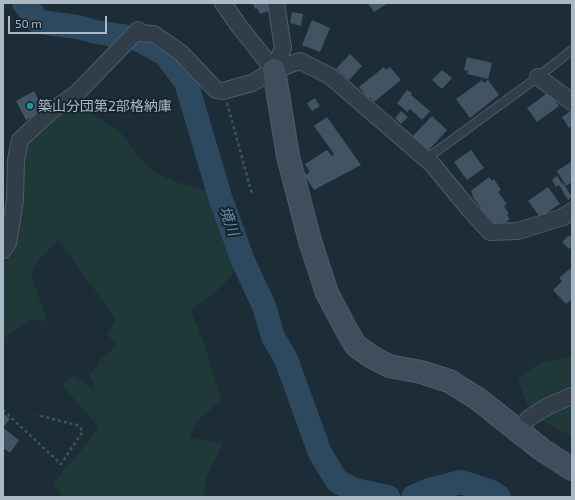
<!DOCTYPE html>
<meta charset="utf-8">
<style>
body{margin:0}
#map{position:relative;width:575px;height:500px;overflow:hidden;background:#1d2d38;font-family:"Exo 2",sans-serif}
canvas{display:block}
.frame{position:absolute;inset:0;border:4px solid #aab9c6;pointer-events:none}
.scale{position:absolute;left:8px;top:16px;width:99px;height:18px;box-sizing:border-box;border:2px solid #aab9c6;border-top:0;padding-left:5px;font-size:12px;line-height:14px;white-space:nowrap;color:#aab9c6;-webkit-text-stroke:3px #17232d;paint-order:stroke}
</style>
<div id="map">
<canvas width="575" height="500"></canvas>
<div class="frame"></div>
<div class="scale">50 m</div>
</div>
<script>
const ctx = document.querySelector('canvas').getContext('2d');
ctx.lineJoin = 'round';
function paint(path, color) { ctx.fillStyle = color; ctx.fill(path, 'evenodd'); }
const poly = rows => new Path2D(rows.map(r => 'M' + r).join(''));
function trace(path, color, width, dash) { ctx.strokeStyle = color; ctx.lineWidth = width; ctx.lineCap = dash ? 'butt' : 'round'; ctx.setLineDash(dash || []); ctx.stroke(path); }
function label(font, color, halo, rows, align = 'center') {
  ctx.font = font + ' "Exo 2","Noto Sans JP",sans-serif'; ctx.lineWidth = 4; ctx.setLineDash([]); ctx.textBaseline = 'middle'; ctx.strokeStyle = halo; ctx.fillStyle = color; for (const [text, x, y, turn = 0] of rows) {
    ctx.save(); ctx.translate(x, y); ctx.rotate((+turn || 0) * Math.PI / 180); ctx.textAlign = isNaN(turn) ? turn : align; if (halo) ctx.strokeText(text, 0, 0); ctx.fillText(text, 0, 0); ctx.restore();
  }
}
paint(poly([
 [75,103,121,133,137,154,154,172,176,182,202,190,213,185,231,233,237,265,231,276,221,287,191,311,204,343,221,400,197,421,190,438,223,444,206,478,204,497,62,497,53,483,83,448,98,426,62,385,75,375,94,392,95,387,89,374,97,367,101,359,118,344,107,335,116,319,58,240,39,260,31,275,47,321,31,320,3,339,3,250,20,140],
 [572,356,572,436,538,419,526,402,518,379,533,367,548,361]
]), '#1f3938');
trace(poly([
 [24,3,39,22,78,27,96,32,135,38,165,54,186,82,220,197,243,261,264,306,273,337,286,359,320,453,337,481,355,490,388,497],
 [413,497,429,490,461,482,492,492,499,497]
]), '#2c495f', 24);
paint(poly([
 [254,3,272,3,274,9,260,14,257,8,255,9,253,4],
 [368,3,388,3,374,12],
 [292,12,303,14,301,26,290,23],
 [312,20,330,28,320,52,302,45],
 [350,54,362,66,349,80,336,69],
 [467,57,492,63,488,79,467,74,468,71,464,70],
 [384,67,386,70,390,67,401,80,374,102,370,97,369,99,359,87],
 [442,70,452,78,442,89,432,80],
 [482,80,484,83,488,80,499,95,470,118,456,99],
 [407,90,412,93,411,95,430,111,422,120,410,109,407,112,397,103],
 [34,91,44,110,26,120,16,101],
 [549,92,559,106,537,122,527,108],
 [315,98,320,106,312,111,307,103],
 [572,110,572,126,569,128,562,117],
 [401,111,408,117,401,124,395,118],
 [432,116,447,130,427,152,405,136,409,132,413,136],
 [327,117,361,165,314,190,304,175,310,172,305,164,327,150,332,156,334,154,314,126],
 [471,150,484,168,467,180,454,162],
 [572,161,572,182,566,186,557,171],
 [557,176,562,183,556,187,552,180],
 [489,177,492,181,494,179,501,190,498,192,507,204,504,206,509,214,507,215,510,219,502,225,500,222,495,226,490,218,487,220,479,209,481,208,472,196,473,195,471,191],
 [563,183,572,197,568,200,559,185],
 [548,187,560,204,540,217,528,201],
 [569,235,572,238,572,246,569,249,562,242],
 [572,267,572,299,566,304,553,290,562,281,559,278],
 [3,413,10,419,3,428],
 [3,428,19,440,10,453,3,448]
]), '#425463');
const lane = poly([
 [426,159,538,77,572,50]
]);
const street = poly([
 [223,3,239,26,274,70],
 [274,70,283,48,276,3],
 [538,77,572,102],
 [3,250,8,243,12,220,15,199,16,160,20,140,50,112,77,93,138,30,139,33,154,34,181,53,216,90,223,91,252,83,274,70,300,61,330,76,433,165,469,209,490,232,518,231,563,217,572,211],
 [519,430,529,418,548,406,572,396]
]);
const secondary = poly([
 [274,70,288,156,310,241,327,293,346,329,356,346,372,357,389,366,421,372,449,381,478,399,541,449,572,469]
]);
trace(lane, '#4e5c67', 10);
trace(street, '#4e5c67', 18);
trace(secondary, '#4e5c67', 24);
trace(poly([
 [227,103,252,194],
 [3,410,61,464,83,431,77,425,37,415]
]), '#3c5655', 2.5, [3, 3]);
trace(lane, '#313e49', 8);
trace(street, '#313e49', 16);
trace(secondary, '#3e4e5c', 22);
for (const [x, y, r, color] of [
 [30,106,4,"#0f9aa8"]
]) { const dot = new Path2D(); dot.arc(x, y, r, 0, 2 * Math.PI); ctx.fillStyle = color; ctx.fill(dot); trace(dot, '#17232d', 1.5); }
label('14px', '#aab9c6', '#17232d', [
 ["築山分団第2部格納庫",38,106]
], 'left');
label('italic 15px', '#6790ad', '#17232d', [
 ["境川",229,221,70]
]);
</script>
